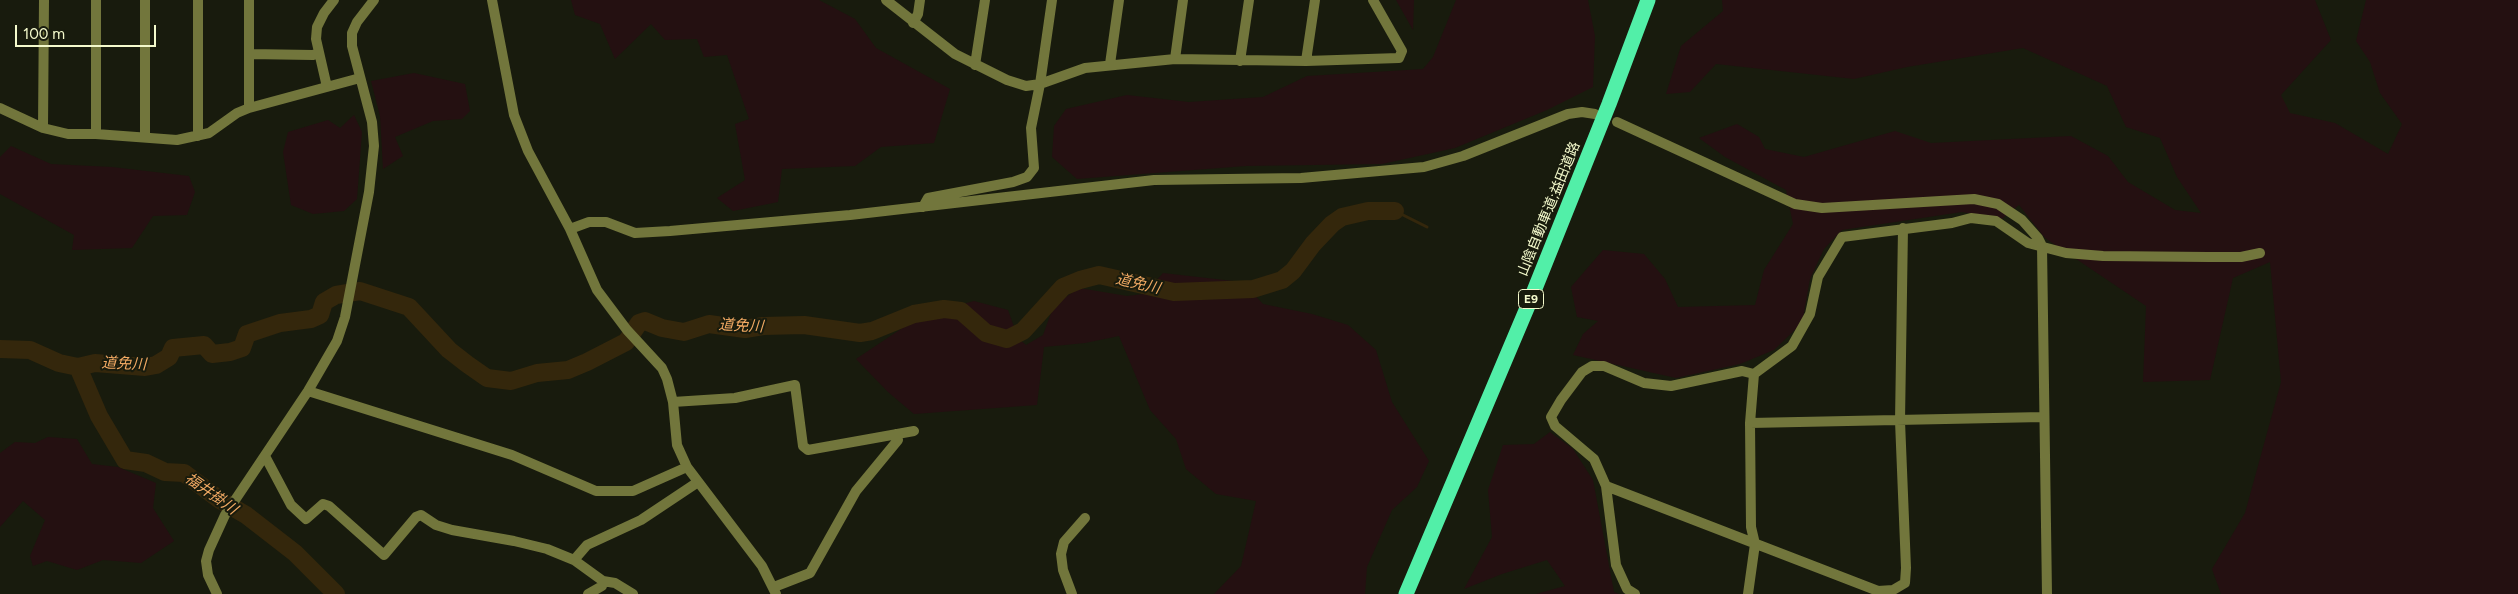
<!DOCTYPE html>
<meta charset="utf-8">
<style>
body{margin:0}
#map{position:relative;width:2518px;height:594px;overflow:hidden;background:#181b0d;font-family:Figtree,sans-serif}
canvas{display:block}
.scale{position:absolute;left:15px;top:25px;width:141px;height:22px;box-sizing:border-box;border:2px solid #f4facc;border-top:0;padding-left:6px;font-size:15px;line-height:18px;white-space:nowrap;color:#f4facc;-webkit-text-stroke:4px #181b0d;paint-order:stroke}
</style>
<div id="map">
<canvas width="2518" height="594"></canvas>
<div class="scale">100 m</div>
</div>
<script>
const ctx = document.querySelector('canvas').getContext('2d');
ctx.lineJoin = 'round';
function paint(path, color) { ctx.fillStyle = color; ctx.fill(path, 'evenodd'); }
const poly = rows => new Path2D(rows.map(r => 'M' + r).join(''));
function trace(path, color, width, dash) { ctx.strokeStyle = color; ctx.lineWidth = width; ctx.lineCap = dash ? 'butt' : 'round'; ctx.setLineDash(dash || []); ctx.stroke(path); }
function label(font, color, halo, rows, align = 'center') {
  ctx.font = font + ' Figtree,"Noto Sans JP",sans-serif'; ctx.lineWidth = 4; ctx.setLineDash([]); ctx.textBaseline = 'middle'; ctx.strokeStyle = halo; ctx.fillStyle = color; for (const [text, x, y, turn = 0] of rows) {
    ctx.save(); ctx.translate(x, y); ctx.rotate((+turn || 0) * Math.PI / 180); ctx.textAlign = isNaN(turn) ? turn : align; if (halo) ctx.strokeText(text, 0, 0); ctx.fillText(text, 0, 0); ctx.restore();
  }
}
paint(poly([
 [571,0,819,0,855,19,876,48,950,89,934,143,881,147,855,166,782,169,778,202,733,211,717,198,745,180,735,124,749,119,727,55,704,57,697,39,665,40,651,24,615,59,600,24,575,15],
 [1396,0,1414,0,1413,30],
 [1456,0,1588,0,1595,36,1593,87,1547,110,1455,148,1382,164,1246,166,1077,179,1052,157,1054,126,1066,109,1127,95,1189,102,1263,97,1307,76,1423,69,1433,57],
 [1722,0,2315,0,2331,40,2281,95,2290,113,2335,123,2388,154,2402,124,2380,93,2370,62,2356,41,2366,0,2518,0,2518,594,2221,594,2212,569,2245,513,2281,382,2270,262,2233,278,2210,380,2143,382,2146,306,2045,238,2019,205,2002,219,1962,212,1842,230,1824,249,1810,279,1802,323,1774,350,1740,364,1676,378,1573,355,1583,334,1598,321,1577,317,1571,287,1603,250,1644,254,1665,279,1678,307,1755,305,1764,270,1793,224,1786,190,1725,157,1699,138,1737,124,1759,137,1765,149,1804,157,1895,131,1931,143,2071,136,2108,156,2128,182,2175,210,2201,213,2177,177,2160,138,2126,127,2107,86,2023,48,1907,67,1854,79,1716,64,1690,92,1666,94,1681,46,1723,11],
 [414,73,465,84,470,111,462,119,433,121,395,137,403,156,383,169,380,116,371,81],
 [354,115,362,132,357,199,344,211,313,214,291,205,283,152,288,132,328,120,340,128],
 [11,146,51,164,112,167,189,176,195,192,187,215,153,216,132,248,72,250,74,235,0,194,0,157],
 [1163,273,1242,282,1263,304,1312,314,1348,325,1376,350,1392,402,1429,461,1417,487,1392,510,1367,567,1365,594,1214,594,1241,566,1256,501,1216,494,1186,469,1176,439,1150,410,1119,336,1085,343,1044,347,1037,405,914,414,888,392,856,359,922,315,974,301,1008,310,1018,338,1026,345,1043,335,1054,305,1079,288,1127,296,1144,294],
 [1550,432,1573,449,1593,480,1614,592,1619,594,1536,594,1565,586,1547,560,1502,574,1464,589,1492,537,1488,490,1503,445,1534,444],
 [48,437,77,439,92,464,118,467,156,483,153,508,174,541,141,563,103,560,77,570,47,561,33,566,30,556,45,520,23,501,0,527,0,453,15,442,35,443]
]), '#241011');
trace(poly([
 [1395,211,1427,227]
]), '#34270c', 3);
trace(poly([
 [0,349,30,350,59,363,78,367,95,363,145,367,156,365,169,357,173,348,204,345,212,354,230,352,242,348,247,334,280,323,311,319,320,315,324,302,336,295,360,291,409,307,449,350,467,364,487,378,511,381,537,373,568,370,587,362,626,342,639,323,645,321,662,328,684,332,709,324,745,329,763,326,804,325,860,333,872,331,914,314,944,309,961,311,986,333,1007,339,1023,331,1063,287,1080,280,1099,275,1174,292,1253,289,1282,280,1293,271,1313,244,1332,224,1342,217,1368,211,1395,211],
 [78,367,99,416,125,460,146,463,165,472,184,473,220,500,246,515,295,553,336,594]
]), '#34270c', 18);
trace(poly([
 [198,0,198,136],
 [492,0,514,115,528,151,570,229,597,290,627,330,662,368,667,379,673,402,677,445,687,467,762,566,776,594],
 [886,0,955,54,1007,80,1026,86,1040,84,1085,68,1175,59,1306,61,1399,58,1402,51,1373,0],
 [913,23,918,14,920,0],
 [249,54,313,55,319,53],
 [1175,59,1183,0],
 [1240,61,1249,0],
 [1306,61,1315,0],
 [1110,64,1119,0],
 [975,65,985,0],
 [327,87,316,39,317,27,324,13,334,0],
 [0,108,43,128,68,134,96,134,177,140,209,133,237,113,249,108,360,78],
 [249,108,249,0],
 [1617,122,1795,204,1822,208,1974,199,1998,204,2022,220,2038,238,2042,246,2047,594],
 [43,128,44,0],
 [96,134,96,0],
 [145,137,145,0],
 [923,207,928,198,1013,182,1027,177,1034,168,1031,128,1040,84,1052,0],
 [570,229,589,222,606,222,635,233,670,231,850,215,1154,180,1301,178,1424,167,1463,156,1568,114,1582,112,1595,114],
 [308,391,512,455,596,491,633,491,687,467],
 [673,402,735,398,795,385,803,446,808,450,914,431],
 [1750,423,2043,417],
 [265,456,291,505,306,519,323,504,329,506,384,555,416,517,421,515,436,525,452,530,514,541,547,549,574,560,603,581,615,583,633,594],
 [1606,486,1878,591,1893,590,1905,583,1906,568,1900,421,1903,228],
 [574,560,587,545,641,520,698,482],
 [774,587,810,573,856,491,898,440,896,434],
 [217,594,208,575,206,561,209,550,225,515,308,391,337,341,345,317,369,192,374,146,372,122,352,46,352,33,357,22,374,0],
 [588,594,602,586,603,581],
 [1072,594,1063,570,1061,554,1064,542,1085,518],
 [1635,594,1627,589,1616,565,1606,486,1594,459,1555,426,1551,417,1561,400,1582,372,1592,366,1604,366,1644,383,1671,386,1742,371,1754,374,1792,346,1810,314,1818,277,1842,237,1952,223,1971,218,1996,221,2028,243,2066,253,2103,256,2208,257,2241,257,2260,253],
 [1748,594,1755,544,1751,527,1750,423,1754,374]
]), '#72763c', 10);
trace(poly([
 [1406,594,1530,301,1609,104,1648,0]
]), '#52efa8', 15);
for (const [x, y, w] of [
 [1531,299,25]
]) { const box = new Path2D(); box.roundRect(x - w / 2, y - 9.5, w, 19, 4); ctx.fillStyle = '#181b0d'; ctx.fill(box); trace(box, '#f4facc', 1); }
label('bold 12px', '#f4facc', null, [
 ["E9",1531,299]
]);
label('14px', '#f4facc', '#181b0d', [
 ["山陰自動車道;益田道路",1549,209,-68]
]);
label('italic 15px', '#f1a963', '#181b0d', [
 ["道免川",1138,284,13],
 ["道免川",741,326,3],
 ["道免川",124,364,2],
 ["福井掛川",211,494,35]
]);
</script>
